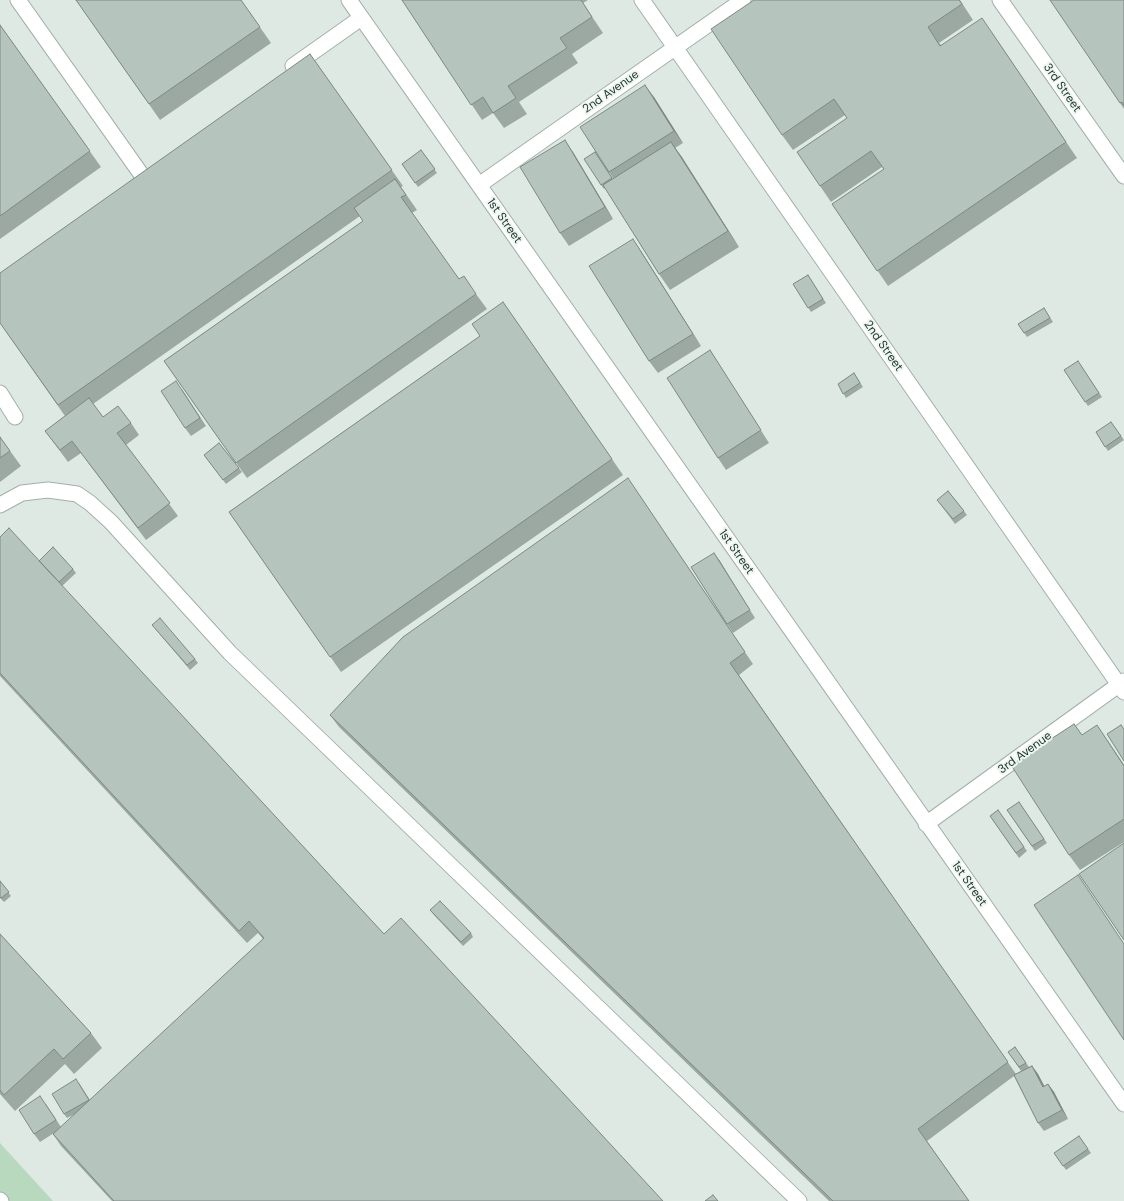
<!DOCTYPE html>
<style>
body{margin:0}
canvas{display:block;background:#dfe9e4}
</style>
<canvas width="1124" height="1201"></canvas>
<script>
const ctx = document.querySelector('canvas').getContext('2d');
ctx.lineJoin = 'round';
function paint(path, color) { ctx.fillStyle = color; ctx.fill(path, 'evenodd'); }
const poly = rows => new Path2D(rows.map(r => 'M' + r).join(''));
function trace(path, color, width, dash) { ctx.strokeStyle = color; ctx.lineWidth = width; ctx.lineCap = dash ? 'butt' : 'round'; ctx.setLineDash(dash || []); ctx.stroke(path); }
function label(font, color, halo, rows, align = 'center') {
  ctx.font = font + ' "DM Sans",sans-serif'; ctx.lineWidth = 4; ctx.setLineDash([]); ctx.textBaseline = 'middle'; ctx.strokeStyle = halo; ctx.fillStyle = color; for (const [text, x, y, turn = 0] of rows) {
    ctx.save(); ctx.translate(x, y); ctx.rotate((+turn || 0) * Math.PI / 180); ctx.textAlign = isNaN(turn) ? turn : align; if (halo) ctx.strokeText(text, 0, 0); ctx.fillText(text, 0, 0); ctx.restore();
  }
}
paint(poly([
 [0,1143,53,1201,0,1201]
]), '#b9d9bf');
const service = poly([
 [18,0,141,174],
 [293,66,361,18],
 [0,393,15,417],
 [0,505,22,493,48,490,77,494,90,503,111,522,230,653,799,1201],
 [0,1200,1,1201]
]);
const minor = poly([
 [349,0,1124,1104],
 [642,0,1124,692],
 [1000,0,1124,176],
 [479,185,743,0],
 [926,824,1124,681]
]);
trace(service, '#a2b0aa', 17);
trace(minor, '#a2b0aa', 17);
trace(service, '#fff', 15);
trace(minor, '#fff', 15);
paint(poly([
 [76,0,241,0,271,43,160,120],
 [402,0,588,0,583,3,603,33,572,54,578,63,519,102,527,114,504,128,493,113,482,120],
 [960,0,973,20,939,43,941,45,993,34,1077,158,888,286,832,204,884,169,882,167,831,202,820,186,847,118,845,115,793,150,782,135],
 [1124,0,1124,109,1120,103],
 [0,25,101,167,0,239],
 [310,54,403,186,401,187,417,210,412,213,459,279,476,294,487,309,247,478,164,361,363,221,360,216,93,404,103,417,131,423,139,435,126,445,178,516,146,540,81,453,68,462,45,431,65,416,0,323],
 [654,97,683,143,675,148,739,247,670,290,659,274,605,188,604,189,601,185,595,152,613,179,613,178,609,172],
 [421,150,437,173,418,187,402,164],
 [573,152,613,219,569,246,560,233],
 [641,251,701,346,658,373,649,361],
 [808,275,826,303,811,312,793,284],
 [503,302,623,475,341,672,229,512,480,336],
 [1044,308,1053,322,1027,337,1018,324],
 [710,350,769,443,726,470,718,458],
 [1078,361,1102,397,1088,406,1064,370],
 [854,373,863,387,846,398,838,384],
 [182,389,206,426,191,436,185,428],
 [1111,422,1124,440,1108,451,1096,432],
 [0,437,21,466,0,482],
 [219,443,242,472,226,484,204,455],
 [636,490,753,664,739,675,1016,1074,1021,1071,1008,1052,1015,1047,1029,1067,1032,1066,1038,1074,1044,1086,1048,1084,1054,1092,1068,1119,1044,1131,1038,1123,1014,1076,927,1141,969,1201,829,1201,339,727,330,715],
 [948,491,967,515,955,524,937,500],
 [0,537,39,561,73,569,76,573,62,586,384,934,663,1201,112,1201,61,1146,53,1134,54,1133,40,1142,34,1134,46,1104,61,1127,75,1114,67,1118,64,1114,79,1083,90,1100,263,939,258,933,247,943,0,676],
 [714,553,755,618,733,633,727,624],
 [152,625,195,659,198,663,190,670],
 [1074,724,1082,735,1108,741,1124,765,1124,842,1080,870,1069,855],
 [1019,802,1047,843,1035,851,1007,810],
 [998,810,1027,851,1019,858,990,816],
 [0,881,11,896,4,902,0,898],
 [430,910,471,933,473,937,463,946,433,914],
 [0,934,91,1033,102,1048,74,1074,65,1064,15,1111,0,1094],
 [1079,1136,1091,1153,1066,1170,1054,1153]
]), '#9ca9a3');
paint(poly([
 [645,85,654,97,683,143,674,131],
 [565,140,573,152,613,219,605,207],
 [671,142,682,157,739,247,728,231],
 [633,239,641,251,701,346,693,334],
 [714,553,720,561,755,618,750,610],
 [1097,725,1124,765,1124,766],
 [1032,1066,1038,1074,1049,1095,1043,1087],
 [1048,1084,1054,1092,1068,1119,1062,1110]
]), '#7f8984');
const building = poly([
 [76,0,241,0,260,27,149,104,76,0],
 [402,0,581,0,592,17,560,38,567,48,508,86,516,98,493,113,483,97,471,105,402,0],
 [754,0,959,0,962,4,928,27,940,46,982,18,1066,142,877,271,832,204,884,169,871,151,820,186,797,152,847,118,834,99,782,135,711,29,754,0],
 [1050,0,1124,0,1124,106,1122,102,1120,103,1050,0],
 [0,25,90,151,0,216,0,25],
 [310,54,392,170,58,405,0,323,0,273,310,54],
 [645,85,674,131,609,172,580,127,645,85],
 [565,140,605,207,560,233,520,167,565,140],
 [671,142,728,231,659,274,603,185,671,142],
 [421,150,435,169,415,183,402,164,421,150],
 [595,152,612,178,601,185,584,159,595,152],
 [395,179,406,195,401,197,459,279,464,276,476,294,236,463,164,361,363,221,354,208,395,179],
 [633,239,693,334,649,361,589,266,633,239],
 [808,275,823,299,808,308,793,284,808,275],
 [503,302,612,459,330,657,229,512,480,336,472,324,503,302],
 [1044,308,1050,318,1024,333,1018,324,1044,308],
 [710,350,761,430,718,458,667,378,710,350],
 [1078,361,1099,393,1085,402,1064,370,1078,361],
 [854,373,860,383,843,394,838,384,854,373],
 [176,381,200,418,185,428,161,391,176,381],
 [89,398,103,417,118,406,131,423,117,433,170,503,138,528,72,441,60,450,45,431,89,398],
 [1111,422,1121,436,1105,447,1096,432,1111,422],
 [0,437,10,451,0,458,0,437],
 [219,443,239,468,223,480,204,455,219,443],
 [628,478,745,652,730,663,1008,1062,918,1129,969,1201,833,1201,330,715,403,637,628,478],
 [948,491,964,511,953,519,937,500,948,491],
 [9,528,384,934,401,918,663,1201,114,1201,53,1134,264,938,249,921,239,931,0,673,0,537,9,528],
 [53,547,73,569,59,582,39,561,53,547],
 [714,553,750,610,727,624,691,567,714,553],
 [160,618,195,659,187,665,152,625,160,618],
 [1074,724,1082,735,1097,725,1124,766,1124,819,1069,855,1011,765,1074,724],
 [1121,725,1124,729,1124,761,1107,734,1121,725],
 [1019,802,1044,839,1032,846,1007,810,1019,802],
 [998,810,1024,847,1016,853,990,816,998,810],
 [1124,843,1124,940,1079,874,1124,843],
 [1078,875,1124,944,1124,1040,1034,905,1078,875],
 [0,881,9,892,1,898,0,897,0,881],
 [440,901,471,933,461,942,430,910,440,901],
 [0,934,91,1033,63,1059,54,1049,4,1095,0,1090,0,934],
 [1015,1047,1026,1063,1019,1067,1008,1052,1015,1047],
 [1032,1066,1043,1087,1048,1084,1062,1110,1038,1123,1014,1075,1032,1066],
 [76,1079,89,1100,64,1114,52,1094,76,1079],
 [40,1096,56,1120,34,1134,19,1110,40,1096],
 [1079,1136,1088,1149,1063,1166,1054,1153,1079,1136],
 [713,1195,718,1201,705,1201,713,1195]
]);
paint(building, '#b5c4bd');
trace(building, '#7f8984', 1);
label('12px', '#213830', '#eff6f2', [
 ["3rd Street",1062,88,55],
 ["2nd Avenue",611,92,-35],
 ["1st Street",504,221,55],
 ["2nd Street",883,346,55],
 ["1st Street",736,552,55],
 ["3rd Avenue",1025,753,-36],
 ["1st Street",969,884,55]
]);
</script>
